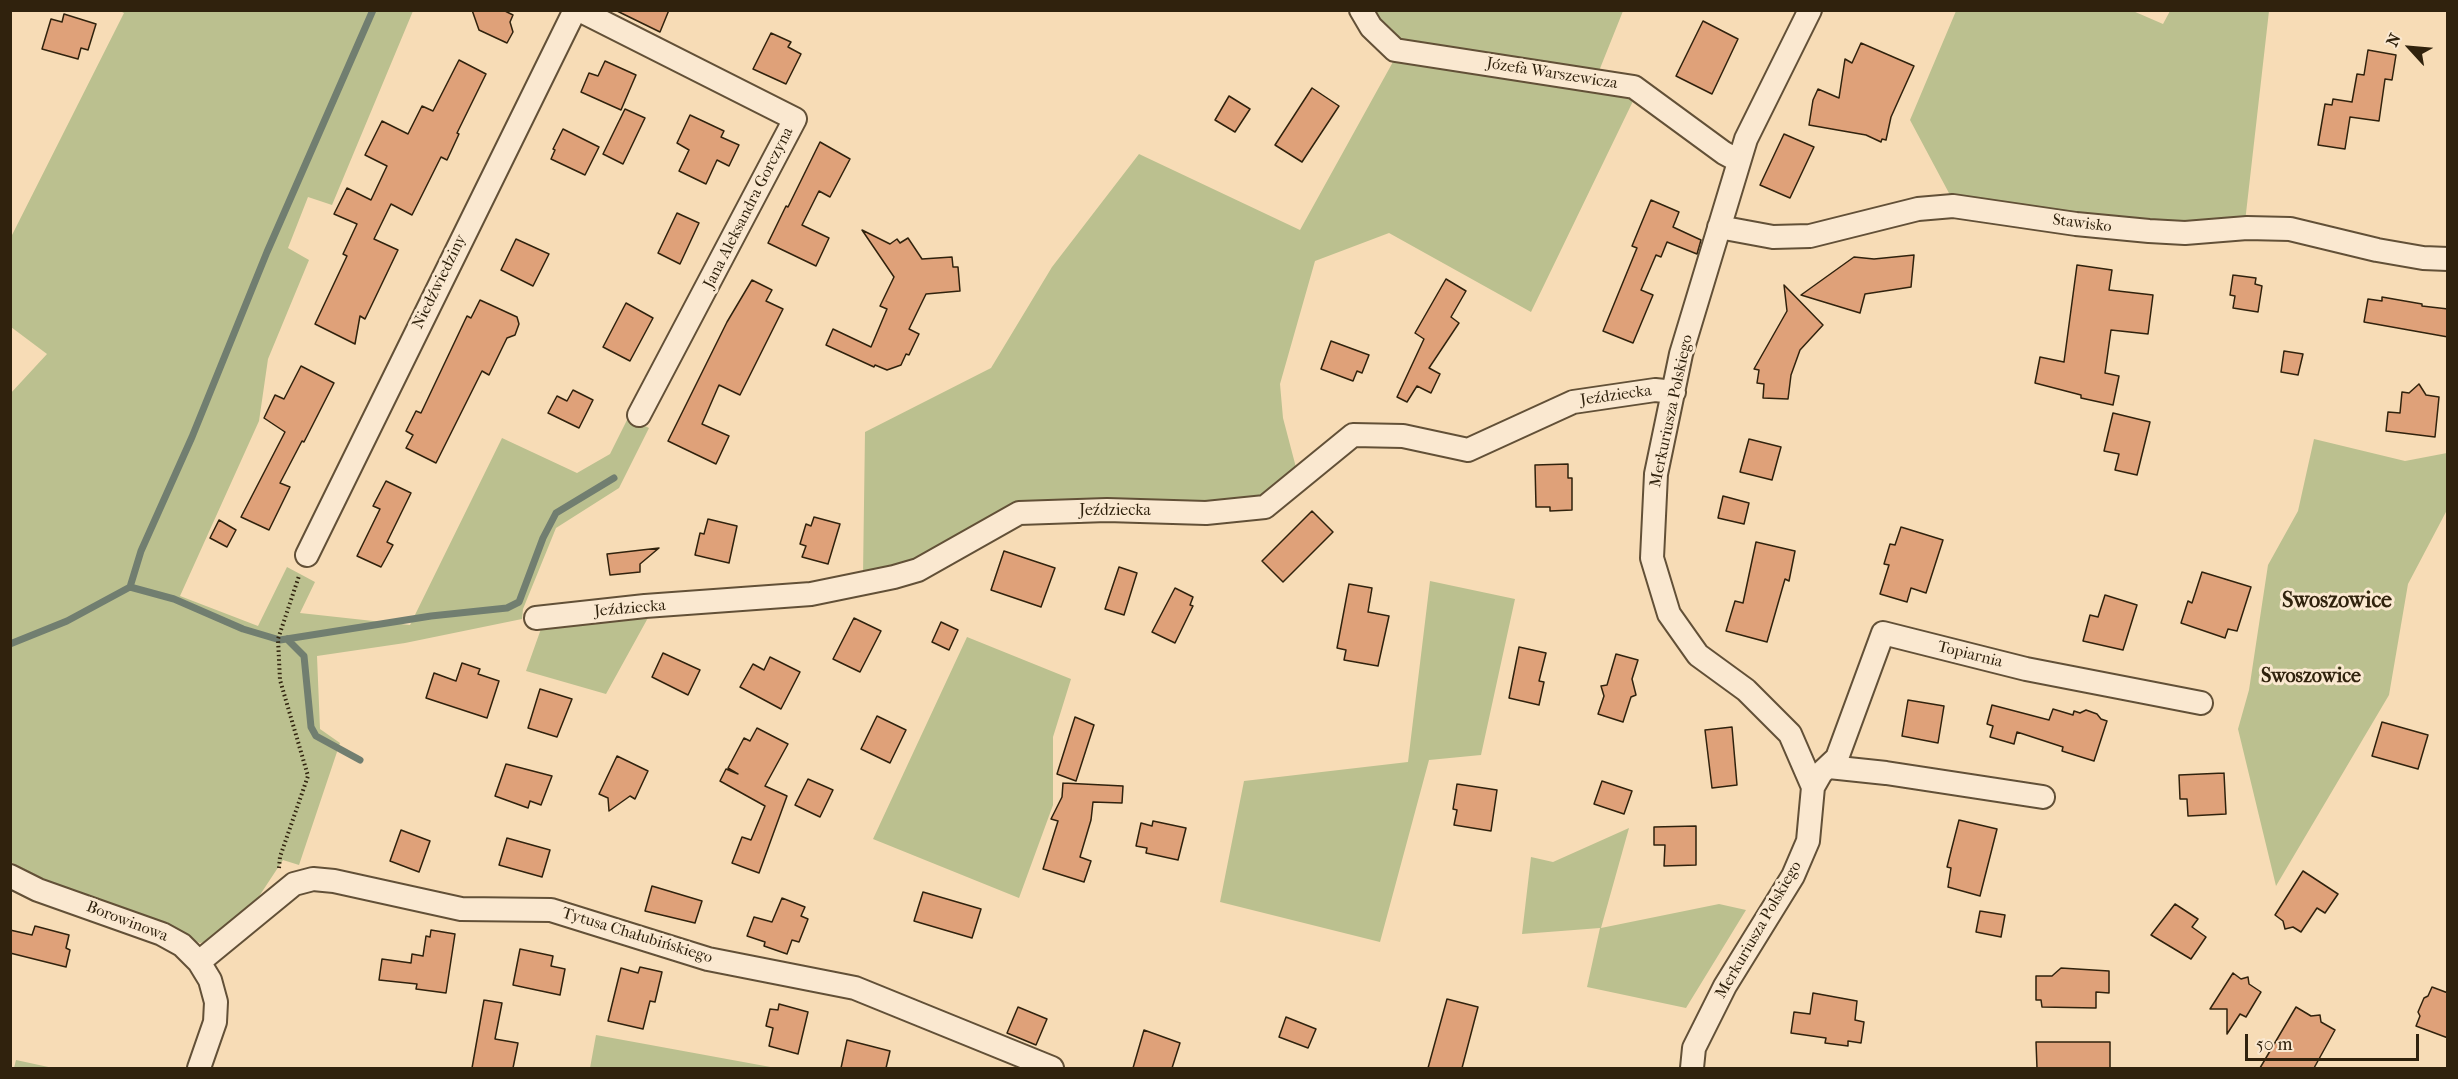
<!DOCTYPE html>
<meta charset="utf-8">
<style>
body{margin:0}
#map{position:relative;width:2458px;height:1079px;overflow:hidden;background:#f7dcb6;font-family:"IM FELL French Canon",serif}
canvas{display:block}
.frame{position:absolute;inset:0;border:12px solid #30220d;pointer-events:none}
.north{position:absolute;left:2380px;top:18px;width:60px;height:60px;-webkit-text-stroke:4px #fae8d0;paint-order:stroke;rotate:296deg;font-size:16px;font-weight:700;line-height:24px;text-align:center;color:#30220d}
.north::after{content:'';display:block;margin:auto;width:21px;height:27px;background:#30220d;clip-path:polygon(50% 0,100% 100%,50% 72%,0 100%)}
.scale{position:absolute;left:2245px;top:1034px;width:174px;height:27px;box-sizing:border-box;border:3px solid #30220d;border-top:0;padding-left:8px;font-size:18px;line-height:21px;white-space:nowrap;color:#30220d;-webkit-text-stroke:4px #fae8d0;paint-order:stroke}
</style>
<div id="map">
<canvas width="2458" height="1079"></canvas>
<div class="frame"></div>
<div class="north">N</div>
<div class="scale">50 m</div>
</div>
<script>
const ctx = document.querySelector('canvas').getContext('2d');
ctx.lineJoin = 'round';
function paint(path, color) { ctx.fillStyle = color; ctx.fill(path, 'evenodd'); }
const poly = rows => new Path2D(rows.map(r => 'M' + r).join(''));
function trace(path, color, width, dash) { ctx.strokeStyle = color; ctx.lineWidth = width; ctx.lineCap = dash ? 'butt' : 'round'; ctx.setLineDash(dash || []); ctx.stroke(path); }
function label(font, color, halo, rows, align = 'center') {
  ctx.font = font + ' "IM FELL French Canon",serif'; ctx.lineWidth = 6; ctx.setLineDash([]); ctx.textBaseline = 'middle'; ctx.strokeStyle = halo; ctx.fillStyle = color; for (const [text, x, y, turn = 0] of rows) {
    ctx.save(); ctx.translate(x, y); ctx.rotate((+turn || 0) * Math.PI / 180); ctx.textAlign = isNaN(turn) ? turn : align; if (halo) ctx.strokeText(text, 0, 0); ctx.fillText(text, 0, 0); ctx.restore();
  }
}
paint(poly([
 [120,11,413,11,332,205,308,197,288,248,309,260,268,359,259,421,180,596,258,626,287,567,315,582,300,613,410,625,502,438,577,473,610,454,628,418,649,428,619,488,556,528,523,609,522,619,405,643,317,656,320,729,340,743,299,865,283,860,252,907,220,938,200,943,49,882,11,862,10,394,47,354,11,327,11,237,124,13],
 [1370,11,1623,11,1599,71,1396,38],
 [1956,11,2133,11,2163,24,2170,11,2269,11,2245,222,2202,225,2072,216,1950,195,1910,120],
 [1394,60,1635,97,1531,312,1389,233,1315,261,1280,384,1283,418,1298,475,1245,505,1019,502,945,551,863,575,865,432,991,368,1052,267,1139,154,1300,230],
 [2314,439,2405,461,2447,453,2447,510,2408,584,2389,695,2276,886,2238,729,2249,690,2268,565,2298,511],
 [1430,581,1515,599,1481,755,1429,760,1380,942,1220,902,1244,781,1408,762],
 [649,616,606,694,526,671,542,626],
 [967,637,1071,679,1053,737,1053,805,1019,898,873,839],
 [1629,828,1601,928,1719,904,1746,910,1686,1008,1587,987,1600,928,1522,934,1531,857,1553,862],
 [596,1035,776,1068,590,1068],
 [16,1060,53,1068,14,1068]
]), '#bbc08f');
trace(poly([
 [130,587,141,551,192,437,267,252,373,10],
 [287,639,304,656,311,727,316,736,360,760],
 [10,644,67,621,130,587,174,599,243,629,280,640,431,616,507,608,519,602,543,538,556,513,614,478]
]), '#717e70', 7);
const building = poly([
 [472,10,503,10,513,15,510,22,513,32,507,43,479,30,472,10],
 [615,10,669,10,660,32,615,10],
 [64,14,96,24,88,50,81,48,78,59,42,49,51,19,62,22,64,14],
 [1703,21,1738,39,1712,94,1676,76,1703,21],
 [771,33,791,42,788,47,801,54,786,84,753,69,771,33],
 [1861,43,1914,66,1891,117,1886,140,1882,139,1881,142,1866,135,1809,125,1813,100,1818,89,1839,98,1845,59,1852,63,1861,43],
 [2368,50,2396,55,2392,80,2385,79,2379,121,2350,117,2345,149,2318,145,2325,104,2332,105,2333,99,2352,102,2357,74,2364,75,2368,50],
 [459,60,486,74,457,133,459,134,447,160,441,157,412,215,391,204,374,239,398,250,365,319,360,316,355,344,315,324,347,256,343,254,357,224,334,214,347,188,371,200,387,166,365,155,382,121,408,134,422,106,433,111,459,60],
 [605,61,636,75,621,110,581,92,589,73,598,76,605,61],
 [1312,88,1339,106,1302,162,1275,145,1312,88],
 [1229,96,1250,109,1235,132,1215,120,1229,96],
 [625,109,645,118,623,164,603,154,625,109],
 [690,115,724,131,721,137,739,145,729,166,717,160,706,184,679,171,689,150,677,143,690,115],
 [563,129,599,147,585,175,551,159,555,150,553,149,563,129],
 [1784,134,1814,147,1790,198,1760,185,1784,134],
 [820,142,850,159,830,197,819,191,802,225,829,238,816,266,768,243,786,206,788,207,820,142],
 [1651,200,1679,212,1673,227,1701,240,1697,254,1667,242,1661,257,1656,255,1641,290,1653,295,1633,343,1603,331,1637,248,1632,246,1651,200],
 [677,213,699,223,680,264,658,253,677,213],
 [862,230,890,244,897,239,900,243,908,238,922,259,952,257,953,267,958,267,960,291,926,294,909,329,919,334,909,355,906,354,901,365,887,370,875,365,874,367,826,345,833,329,871,347,887,309,880,306,894,277,862,230],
 [516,239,549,254,533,286,501,270,516,239],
 [1914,255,1911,287,1865,294,1860,313,1801,295,1854,257,1874,259,1914,255],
 [2077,265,2112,270,2109,290,2153,295,2148,334,2111,330,2105,373,2119,376,2113,405,2081,398,2081,395,2035,383,2040,357,2064,362,2077,265],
 [2233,275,2256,278,2255,284,2262,286,2258,312,2233,308,2235,296,2230,295,2233,275],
 [1446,279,1466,291,1451,317,1459,323,1429,368,1440,374,1431,393,1417,386,1407,402,1397,397,1424,339,1415,333,1446,279],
 [752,280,772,290,766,301,783,309,740,395,719,385,702,424,729,436,716,464,668,441,727,322,752,280],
 [1784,285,1823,325,1800,350,1791,375,1788,399,1763,398,1764,384,1757,383,1759,370,1754,369,1787,311,1784,285],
 [2382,297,2422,304,2422,306,2448,309,2448,337,2364,322,2368,299,2382,301,2382,297],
 [480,300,517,317,519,324,515,335,507,338,489,375,482,371,436,463,406,448,413,435,406,431,416,411,421,413,467,316,471,318,480,300],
 [626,303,653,318,630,361,603,347,626,303],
 [1331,341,1369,355,1362,373,1357,371,1353,381,1321,369,1331,341],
 [2284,351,2303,354,2298,375,2281,372,2284,351],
 [301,366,334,383,304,442,302,441,280,483,290,487,269,530,241,517,285,432,264,418,275,395,284,399,301,366],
 [2419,384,2426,395,2439,397,2435,437,2386,431,2388,412,2400,413,2402,392,2409,393,2419,384],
 [573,390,593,400,579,428,548,413,557,396,567,401,573,390],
 [2113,413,2150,422,2137,475,2115,470,2119,454,2104,451,2113,413],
 [1749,439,1781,447,1772,480,1740,472,1749,439],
 [1568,464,1568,478,1572,478,1572,510,1550,511,1550,507,1536,507,1535,465,1568,464],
 [386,481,411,493,387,542,393,545,381,567,357,556,380,509,373,506,386,481],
 [1723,496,1749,503,1744,524,1718,518,1723,496],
 [1312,511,1333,532,1283,582,1262,561,1312,511],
 [814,517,840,524,828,564,802,557,806,546,800,544,806,524,811,526,814,517],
 [708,519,737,526,729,563,695,555,700,533,704,534,708,519],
 [219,520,236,530,227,547,210,538,219,520],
 [1901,527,1943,540,1926,593,1911,588,1907,602,1880,594,1889,565,1884,564,1890,544,1895,545,1901,527],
 [1756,542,1795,551,1789,581,1785,579,1767,642,1726,631,1735,601,1743,603,1756,542],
 [659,548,640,564,640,572,610,575,607,554,659,548],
 [1004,551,1055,568,1041,607,991,590,1004,551],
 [1119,567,1137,573,1124,615,1105,609,1119,567],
 [2202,572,2251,587,2237,631,2228,629,2225,638,2181,623,2188,601,2192,603,2202,572],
 [1349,584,1372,588,1368,612,1389,616,1378,666,1344,660,1346,650,1337,648,1349,584],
 [1175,588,1193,597,1190,605,1193,606,1175,643,1152,632,1175,588],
 [2105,595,2137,605,2123,650,2083,641,2090,615,2098,617,2105,595],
 [854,618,881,631,860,672,833,659,854,618],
 [941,622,958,630,949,650,932,642,941,622],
 [1519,647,1546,653,1539,681,1544,682,1539,705,1509,698,1519,647],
 [663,653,700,670,688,695,652,677,663,653],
 [1616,654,1638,660,1632,679,1636,695,1631,697,1623,722,1598,714,1604,696,1601,686,1607,685,1616,654],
 [770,657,800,672,781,709,740,687,753,664,764,670,770,657],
 [462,663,480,669,478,674,499,681,487,718,426,698,434,673,456,681,462,663],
 [540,689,572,699,557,737,528,728,540,689],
 [1908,700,1944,706,1938,743,1902,736,1908,700],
 [1992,705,2049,720,2053,709,2073,715,2074,711,2080,713,2086,710,2097,714,2101,719,2107,721,2094,761,2062,751,2063,747,2017,732,2014,744,1990,737,1993,726,1987,724,1992,705],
 [877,716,906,730,890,763,861,749,877,716],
 [1075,717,1094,725,1076,781,1057,774,1075,717],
 [2382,722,2428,735,2418,769,2372,756,2382,722],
 [1732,727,1737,785,1712,788,1705,730,1732,727],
 [757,728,788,744,765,786,787,796,759,873,732,863,742,837,751,840,765,806,720,781,726,769,738,774,728,768,744,738,750,741,757,728],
 [617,756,648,771,635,799,630,796,609,811,608,798,599,794,617,756],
 [506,764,552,776,541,805,530,801,528,808,495,796,506,764],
 [2224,773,2226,814,2188,816,2187,799,2180,799,2179,775,2224,773],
 [808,779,833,790,820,817,795,805,808,779],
 [1602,781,1632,791,1624,814,1594,804,1602,781],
 [1063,783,1123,786,1122,803,1093,802,1091,820,1080,857,1091,861,1084,882,1043,869,1058,821,1051,819,1062,797,1063,783],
 [1457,784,1497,790,1491,831,1454,825,1457,810,1453,809,1457,784],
 [1959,820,1997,829,1980,896,1948,887,1951,868,1947,867,1959,820],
 [1153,821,1186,828,1178,860,1146,853,1147,848,1136,846,1141,823,1152,826,1153,821],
 [1696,826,1696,865,1664,866,1665,845,1654,845,1654,827,1696,826],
 [401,830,430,841,419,872,390,861,401,830],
 [507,838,550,850,542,877,499,865,507,838],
 [2303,871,2338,894,2325,913,2317,908,2301,932,2293,927,2285,929,2283,921,2275,915,2303,871],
 [652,886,702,901,695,923,645,911,652,886],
 [923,892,981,909,972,938,914,921,923,892],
 [782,898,805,907,801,916,808,919,799,942,792,940,787,954,764,946,765,942,747,936,754,917,772,922,782,898],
 [2175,904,2198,919,2192,927,2206,937,2191,959,2151,935,2175,904],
 [1980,911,2005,915,2001,937,1976,932,1980,911],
 [35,926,69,935,66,948,70,950,66,967,10,953,10,930,32,935,35,926],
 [431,930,455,934,446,993,416,989,417,984,379,980,382,959,411,963,412,954,423,956,426,936,430,937,431,930],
 [520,949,553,956,551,966,565,969,560,995,513,985,520,949],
 [640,967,662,972,655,1002,650,1001,643,1029,608,1021,621,968,638,973,640,967],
 [2061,968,2109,971,2109,993,2096,992,2096,1008,2042,1007,2041,1000,2036,1000,2036,976,2052,976,2061,968],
 [2233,973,2241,979,2248,977,2249,984,2261,992,2246,1017,2240,1014,2227,1034,2227,1009,2210,1009,2233,973],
 [2432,987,2448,993,2448,1038,2416,1026,2420,1016,2418,1012,2424,998,2428,996,2432,987],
 [1813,993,1857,1001,1855,1020,1864,1022,1861,1043,1848,1041,1848,1046,1825,1043,1826,1038,1791,1033,1794,1012,1810,1014,1813,993],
 [1447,999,1478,1007,1462,1068,1428,1068,1447,999],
 [484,1000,502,1003,495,1039,518,1043,513,1068,472,1068,484,1000],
 [779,1004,808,1012,798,1054,769,1046,773,1028,766,1026,770,1009,778,1010,779,1004],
 [1018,1007,1047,1019,1036,1045,1007,1033,1018,1007],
 [2296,1007,2311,1016,2320,1015,2321,1022,2335,1030,2314,1068,2260,1068,2296,1007],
 [1286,1017,1316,1029,1308,1048,1279,1037,1286,1017],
 [1144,1030,1180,1043,1172,1068,1133,1068,1144,1030],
 [847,1040,890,1051,886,1068,841,1068,847,1040],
 [2036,1042,2110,1042,2110,1068,2037,1068,2036,1042]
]);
paint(building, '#dfa179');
trace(building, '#30220d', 1.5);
const minor = poly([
 [579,10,795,119,639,415],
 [1361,10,1371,27,1395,50,1634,87,1724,153,1739,161],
 [1719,227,1773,237,1810,236,1918,209,1953,206,2076,224,2149,231,2185,233,2247,228,2290,229,2377,250,2423,258,2448,259],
 [307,555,575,10],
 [536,618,645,606,811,594,894,577,918,570,1019,513,1107,510,1206,513,1265,507,1353,435,1403,436,1468,450,1573,402,1655,390,1674,392],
 [1829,767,1886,773,2043,797],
 [1813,787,1821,773,1837,758,1883,633,2026,669,2201,703],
 [10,876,38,890,162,934,182,945,199,962,210,980,216,1002,215,1022,199,1068],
 [199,962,294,884,313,879,334,881,461,909,551,910,708,959,855,988,1052,1068],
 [1692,1068,1694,1048,1725,986,1793,876,1808,841,1813,787,1790,734,1746,690,1698,655,1669,614,1652,558,1656,474,1681,354,1746,139,1810,10]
]);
trace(minor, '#625037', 26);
trace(poly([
 [279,868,280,857,308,776,280,680,278,639,299,576]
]), '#30220d', 4, [1.5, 3]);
trace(minor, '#fae8d0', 22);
label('16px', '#30220d', '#fae8d0', [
 ["Józefa Warszewicza",1552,74,9],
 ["Jana Aleksandra Gorczyna",749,208,-63],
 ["Stawisko",2082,224,7],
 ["Niedźwiedziny",440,282,-64],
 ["Jeździecka",1616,396,-8],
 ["Merkuriusza Polskiego",1672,411,-78],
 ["Jeździecka",1115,511],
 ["Jeździecka",630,609,-5],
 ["Topiarnia",1970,655,14],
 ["Borowinowa",127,922,21],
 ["Merkuriusza Polskiego",1759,930,-60],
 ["Tytusa Chałubińskiego",637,936,17]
]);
label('bold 20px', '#30220d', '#fae8d0', [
 ["Swoszowice",2311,677]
]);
label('bold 22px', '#30220d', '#fae8d0', [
 ["Swoszowice",2337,602]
]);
</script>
